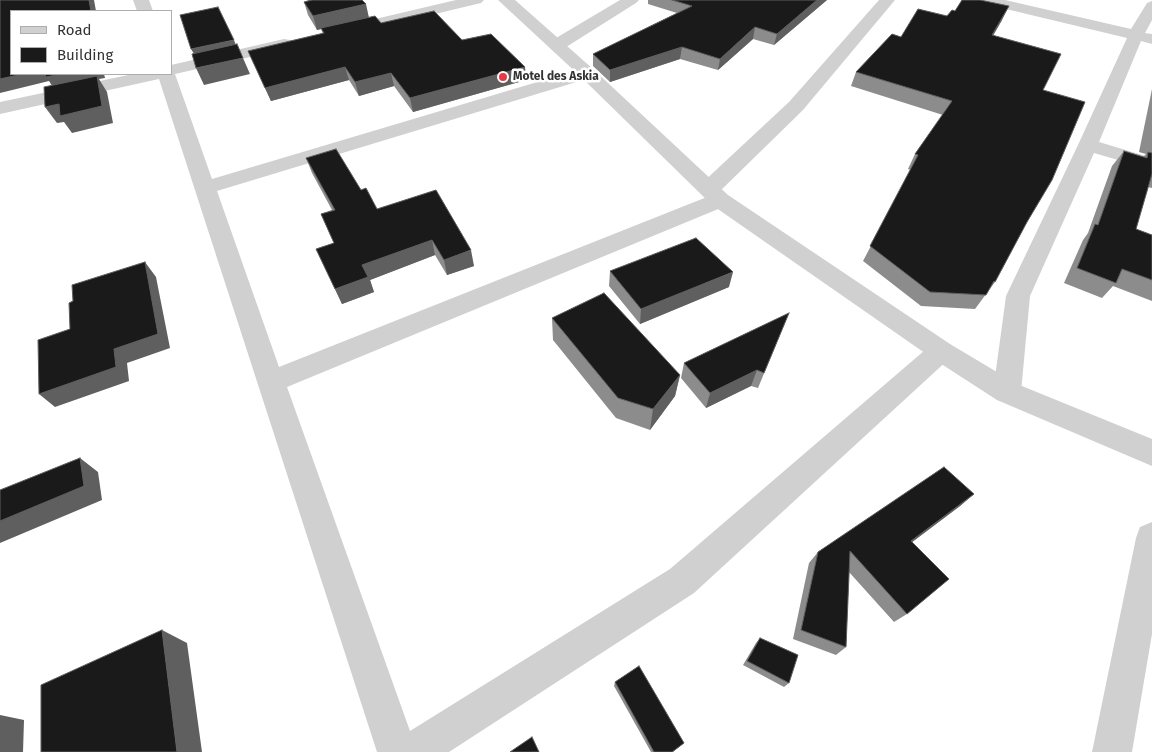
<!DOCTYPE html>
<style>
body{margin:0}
#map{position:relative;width:1152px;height:752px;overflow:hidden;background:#fff;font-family:"Fira Sans",sans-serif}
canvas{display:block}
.legend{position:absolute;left:10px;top:10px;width:162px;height:65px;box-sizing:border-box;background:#fff;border:1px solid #adadad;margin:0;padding:6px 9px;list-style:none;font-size:15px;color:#333}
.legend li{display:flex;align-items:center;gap:10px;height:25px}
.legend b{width:25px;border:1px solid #adadad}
</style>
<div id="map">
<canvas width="1152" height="752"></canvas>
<ul class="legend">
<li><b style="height:6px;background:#d0d0d0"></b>Road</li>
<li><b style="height:14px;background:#1a1a1a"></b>Building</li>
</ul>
</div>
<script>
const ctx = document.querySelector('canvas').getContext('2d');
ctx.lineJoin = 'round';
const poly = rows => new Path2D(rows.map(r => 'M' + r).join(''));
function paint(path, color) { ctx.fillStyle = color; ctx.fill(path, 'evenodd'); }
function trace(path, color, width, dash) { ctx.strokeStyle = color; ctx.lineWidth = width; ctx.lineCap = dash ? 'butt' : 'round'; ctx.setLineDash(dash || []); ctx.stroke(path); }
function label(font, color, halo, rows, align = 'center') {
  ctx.font = font + ' "Fira Sans",sans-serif'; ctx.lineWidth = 5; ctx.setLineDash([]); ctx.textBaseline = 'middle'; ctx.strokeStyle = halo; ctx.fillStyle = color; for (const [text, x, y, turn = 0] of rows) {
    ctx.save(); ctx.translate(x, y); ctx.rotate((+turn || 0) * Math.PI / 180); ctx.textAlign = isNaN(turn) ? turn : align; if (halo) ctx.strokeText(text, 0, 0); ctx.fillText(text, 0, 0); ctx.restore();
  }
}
paint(poly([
 [133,0,149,0,153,11,137,11,133,0],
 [456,0,484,0,481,3,343,36,337,34,335,31,337,28,456,0],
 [620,0,639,0,636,3,563,49,551,49,549,45,551,41,620,0],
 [879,0,895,0,803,110,717,194,709,196,701,194,698,189,701,184,789,102,879,0],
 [978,0,1005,0,1131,29,1147,3,1152,1,1152,20,1145,33,1152,34,1152,44,1141,41,1099,142,1152,158,1152,170,1094,153,1030,296,1021,392,1017,400,1007,403,997,400,993,392,1006,296,1078,145,1127,38,981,3,978,0],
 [284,39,290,40,292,44,290,48,175,74,212,179,581,69,587,68,593,69,596,73,593,77,217,191,279,367,712,195,720,193,728,195,731,200,728,205,287,387,410,731,670,569,932,344,941,341,950,344,954,351,950,358,694,593,449,752,377,752,159,79,0,114,0,102,133,74,171,74,171,65,284,39],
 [1152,522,1152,634,1132,752,1092,752,1136,538,1140,527,1152,522]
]), '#d0d0d0');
paint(poly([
 [498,0,515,0,593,69,728,195,950,344,1017,384,1152,439,1152,466,997,400,932,358,712,205,581,77,498,0]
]), '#d0d0d0');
paint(poly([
 [309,0,362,0,369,18,381,23,462,40,525,67,526,80,413,112,394,86,359,96,349,80,271,101,248,51,323,34,321,29,317,30,308,15,304,2],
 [648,0,827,0,774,45,753,39,718,70,680,59,610,82,593,66,593,54,677,13,648,4],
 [947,16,1002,20,993,36,1043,90,1027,222,995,282,975,309,921,306,863,261,911,170,908,169,915,154,943,115,851,86,856,72,901,37],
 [1152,89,1152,188,1148,187,1136,229,1152,235,1152,301,1113,286,1102,298,1064,283,1083,240,1088,233,1112,166,1124,151,1143,157,1146,154,1139,152],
 [306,158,361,190,377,209,436,190,474,266,447,275,435,255,370,280,374,292,342,304,316,249,334,243,321,214,332,210,312,173],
 [610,271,729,287,640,324,609,286],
 [789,313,758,388,751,386,706,408,681,378,684,363],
 [552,318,680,375,675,396,650,430,616,418,553,340],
 [974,494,960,506,912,542,907,614,894,622,849,572,846,647,836,655,793,639,809,563,818,552],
 [760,638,789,683,784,687,743,665,756,643],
 [615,682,684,743,673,752,651,752,614,686]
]), '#8c8c8c');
paint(poly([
 [89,0,94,0,96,11,91,11],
 [817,0,827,0,774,45,777,34],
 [366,4,369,18,317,30,313,16],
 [1009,6,1002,20,985,49,992,35],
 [755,27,753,39,718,70,720,59],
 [234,40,237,48,196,57,191,49],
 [682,47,680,59,610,82,610,70],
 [243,58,250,74,204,85,196,68],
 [345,67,349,80,271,101,265,88],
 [525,67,526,80,413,112,410,98],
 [391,73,394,86,359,96,355,82],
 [23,74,104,74,105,78,99,79,107,92,113,123,72,133,64,122,57,123,45,107,54,89,49,81,0,93,0,79],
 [432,240,435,255,370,280,374,292,342,304,335,289,362,265],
 [471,250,474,266,447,275,444,260],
 [145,262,156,277,170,348,127,363,129,381,55,407,39,394],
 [733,272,729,287,640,324,641,309],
 [757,370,751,386,706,408,710,393],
 [680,375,675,396,650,430,653,409],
 [80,458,98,472,102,500,0,543,0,521],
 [974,494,960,506,899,552,911,541],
 [162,630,187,643,202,752,177,752],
 [0,715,24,720,23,752,0,752]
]), '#5f5f5f');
const building = poly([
 [0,0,89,0,91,11,11,11,11,74,23,74,0,79,0,0],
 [312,0,362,0,366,4,313,16,304,2,312,0],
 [672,0,817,0,777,34,755,27,720,59,682,47,610,70,593,54,692,6,672,0],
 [962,0,980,0,1009,6,992,35,1061,54,1043,90,1085,102,1052,180,1027,222,995,282,994,281,986,295,930,292,870,246,918,155,915,154,952,101,856,72,892,34,901,37,918,9,947,16,952,10,955,11,962,0],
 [218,7,234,40,191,49,180,15,218,7],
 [434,11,462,40,491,34,525,67,410,98,391,73,355,82,345,67,265,88,248,51,324,33,321,28,375,16,381,23,434,11],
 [237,44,243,58,196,68,192,54,237,44],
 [45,74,61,74,46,77,45,74],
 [97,76,102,106,60,116,59,104,45,107,44,87,97,76],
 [336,149,361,190,366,188,377,209,436,190,471,250,444,260,432,240,362,265,368,277,335,289,316,249,334,243,321,214,335,210,306,158,336,149],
 [1124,151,1147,158,1148,152,1152,153,1152,174,1136,229,1152,235,1152,280,1122,269,1116,283,1077,268,1095,224,1098,225,1124,151],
 [696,238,733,272,641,309,610,271,696,238],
 [145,262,158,334,114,349,116,367,39,394,38,340,70,329,69,303,73,301,72,285,145,262],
 [604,293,680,375,653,409,618,398,552,318,604,293],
 [789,313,764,373,757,370,710,393,684,363,789,313],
 [80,458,84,486,0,521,0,490,80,458],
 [944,467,974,494,911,541,949,579,907,614,850,551,846,647,801,630,818,552,944,467],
 [162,630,177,752,41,752,41,685,162,630],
 [760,638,798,655,789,683,747,661,760,638],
 [639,666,684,743,672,752,654,752,615,682,639,666],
 [532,737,539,752,510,752,532,737]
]);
paint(building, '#1a1a1a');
trace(building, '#5f5f5f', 1);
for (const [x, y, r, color] of [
 [503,77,5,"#e63946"]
]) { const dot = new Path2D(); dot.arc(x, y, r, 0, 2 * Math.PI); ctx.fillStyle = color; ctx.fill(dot); trace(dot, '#fff', 2); }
label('bold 12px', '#333', '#fff', [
 ["Motel des Askia",513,77]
], 'left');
</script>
